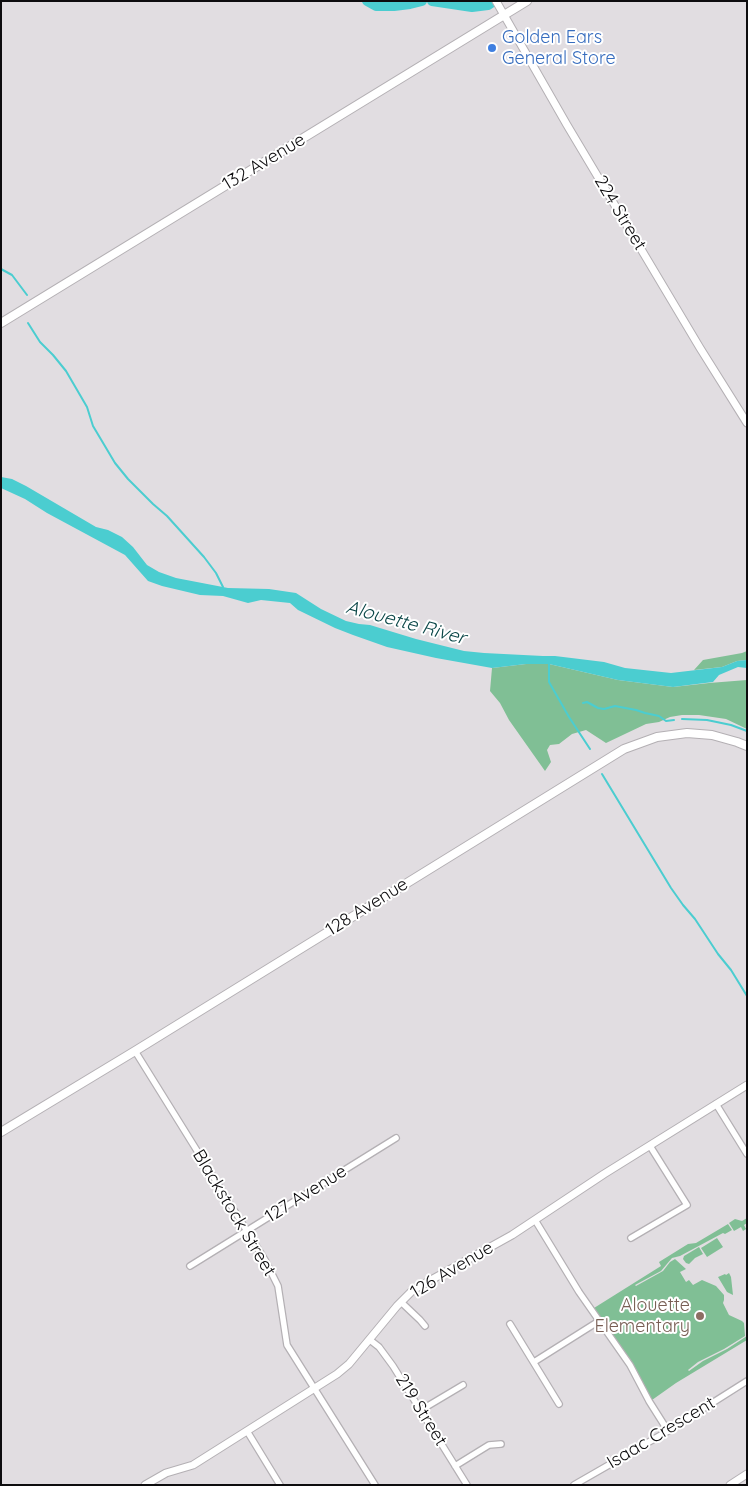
<!DOCTYPE html>
<style>
body{margin:0}
#map{position:relative;width:748px;height:1486px;overflow:hidden;background:#e1dde1;font-family:Quicksand,sans-serif}
canvas{display:block}
.frame{position:absolute;inset:0;border:2px solid #0d0c0e;pointer-events:none}
</style>
<div id="map">
<canvas width="748" height="1486"></canvas>
<div class="frame"></div>
</div>
<script>
const ctx = document.querySelector('canvas').getContext('2d');
ctx.lineJoin = 'round';
function paint(path, color) { ctx.fillStyle = color; ctx.fill(path, 'evenodd'); }
const poly = rows => new Path2D(rows.map(r => 'M' + r).join(''));
function trace(path, color, width, dash) { ctx.strokeStyle = color; ctx.lineWidth = width; ctx.lineCap = dash ? 'butt' : 'round'; ctx.setLineDash(dash || []); ctx.stroke(path); }
function label(font, color, halo, rows, align = 'center') {
  ctx.font = font + ' Quicksand,sans-serif'; ctx.lineWidth = 4; ctx.setLineDash([]); ctx.textBaseline = 'middle'; ctx.strokeStyle = halo; ctx.fillStyle = color; for (const [text, x, y, turn = 0] of rows) {
    ctx.save(); ctx.translate(x, y); ctx.rotate((+turn || 0) * Math.PI / 180); ctx.textAlign = isNaN(turn) ? turn : align; if (halo) ctx.strokeText(text, 0, 0); ctx.fillText(text, 0, 0); ctx.restore();
  }
}
paint(poly([
 [747,651,747,660,737,661,722,667,694,670,703,660,742,653],
 [526,664,549,664,618,680,673,687,709,683,747,680,747,729,726,719,699,715,682,715,670,717,659,722,646,724,606,743,586,730,572,734,559,744,550,745,547,750,551,762,545,771,509,720,500,703,490,691,492,668],
 [747,1218,747,1223,744,1225,746,1229,743,1231,741,1227,734,1231,729,1223,735,1219,742,1221],
 [728,1224,732,1230,725,1234,723,1233,680,1256,672,1258,661,1271,635,1285,636,1286,663,1271,670,1262,675,1259,686,1269,680,1272,686,1282,689,1280,693,1285,702,1280,716,1286,724,1295,724,1300,723,1303,729,1315,742,1321,744,1323,745,1336,724,1349,698,1362,688,1370,689,1371,703,1361,727,1349,747,1336,747,1340,676,1383,652,1400,625,1353,594,1308,661,1266,659,1262,688,1244,696,1243],
 [717,1238,723,1247,707,1257,701,1248],
 [699,1247,703,1254,695,1258,689,1264,686,1263,683,1259,684,1256],
 [729,1273,731,1277,733,1295,727,1292,718,1277,725,1274,726,1275]
]), '#80bf95');
paint(poly([
 [1,477,12,479,26,486,96,527,108,530,122,537,133,547,147,565,159,572,176,578,228,588,269,589,296,593,321,609,346,621,359,624,370,625,416,639,464,651,484,653,543,656,555,656,604,662,625,668,671,673,722,667,737,661,747,660,747,668,738,667,719,675,713,682,673,687,618,680,549,664,526,664,492,668,436,658,387,647,353,635,335,628,298,610,290,603,261,600,248,603,223,596,200,595,162,586,148,581,125,555,47,513,25,499,1,488]
]), '#4bcdd0');
trace(poly([
 [1,269,12,275,27,295],
 [28,323,40,342,53,355,66,371,87,407,93,426,115,463,128,479,153,504,167,516,204,557,216,573,223,587],
 [549,663,549,682,569,717,590,749],
 [583,703,587,702,598,708,604,709,615,706,636,710,645,713,659,716,666,721,674,720],
 [682,719,707,720,731,725,747,731],
 [602,774,671,888,683,905,695,919,718,954,731,970,747,996]
]), '#4bcdd0', 2);
trace(poly([
 [367,1,376,6,394,6,410,4,422,1],
 [432,1,472,7,488,5,494,1]
]), '#4bcdd0', 10);
const minor = poly([
 [135,1051,265,1260,278,1286,287,1345,375,1485],
 [716,1104,747,1154],
 [535,1220,579,1292,630,1365,649,1401,668,1431],
 [631,1238,687,1205,650,1146],
 [190,1266,396,1138],
 [401,1302,420,1320,425,1326],
 [510,1324,559,1404],
 [370,1340,379,1347,393,1366,467,1485],
 [534,1362,599,1321],
 [421,1410,463,1385],
 [247,1431,280,1485],
 [455,1466,489,1445,501,1444],
 [574,1485,668,1431,747,1381]
]);
const tertiary = poly([
 [496,1,567,125,700,348,747,423],
 [145,1485,166,1473,193,1465,337,1374,349,1364,397,1306,413,1290,512,1235,604,1174,747,1085],
 [730,1485,747,1474]
]);
const secondary = poly([
 [1,323,527,1],
 [1,1132,135,1051,624,749,657,737,687,733,712,735,737,742,747,746]
]);
trace(minor, '#b4b0b4', 8);
trace(tertiary, '#b4b0b4', 9);
trace(secondary, '#b4b0b4', 10);
trace(minor, '#fff', 5.5);
trace(tertiary, '#fff', 7);
trace(secondary, '#fff', 8);
for (const [x, y, r, color] of [
 [492,48,5,"#3f7fe0"],
 [700,1316,5,"#8d6e63"]
]) { const dot = new Path2D(); dot.arc(x, y, r, 0, 2 * Math.PI); ctx.fillStyle = color; ctx.fill(dot); trace(dot, '#fff', 2); }
label('18px', '#366cbe', '#fff', [
 ["Golden Ears",502,38],
 ["General Store",502,59]
], 'left');
label('18px', '#0d0c0e', '#fff', [
 ["132 Avenue",264,162,-31],
 ["224 Street",620,213,59],
 ["128 Avenue",367,907,-32],
 ["127 Avenue",306,1194,-32],
 ["Blackstock Street",234,1213,59],
 ["126 Avenue",452,1270,-31],
 ["219 Street",421,1410,58],
 ["Isaac Crescent",661,1433,-31]
]);
label('18px', '#785e54', '#fff', [
 ["Alouette",690,1306],
 ["Elementary",690,1327]
], 'right');
label('italic 19px', '#0b4748', '#fff', [
 ["Alouette River",406,623,15]
]);
</script>
